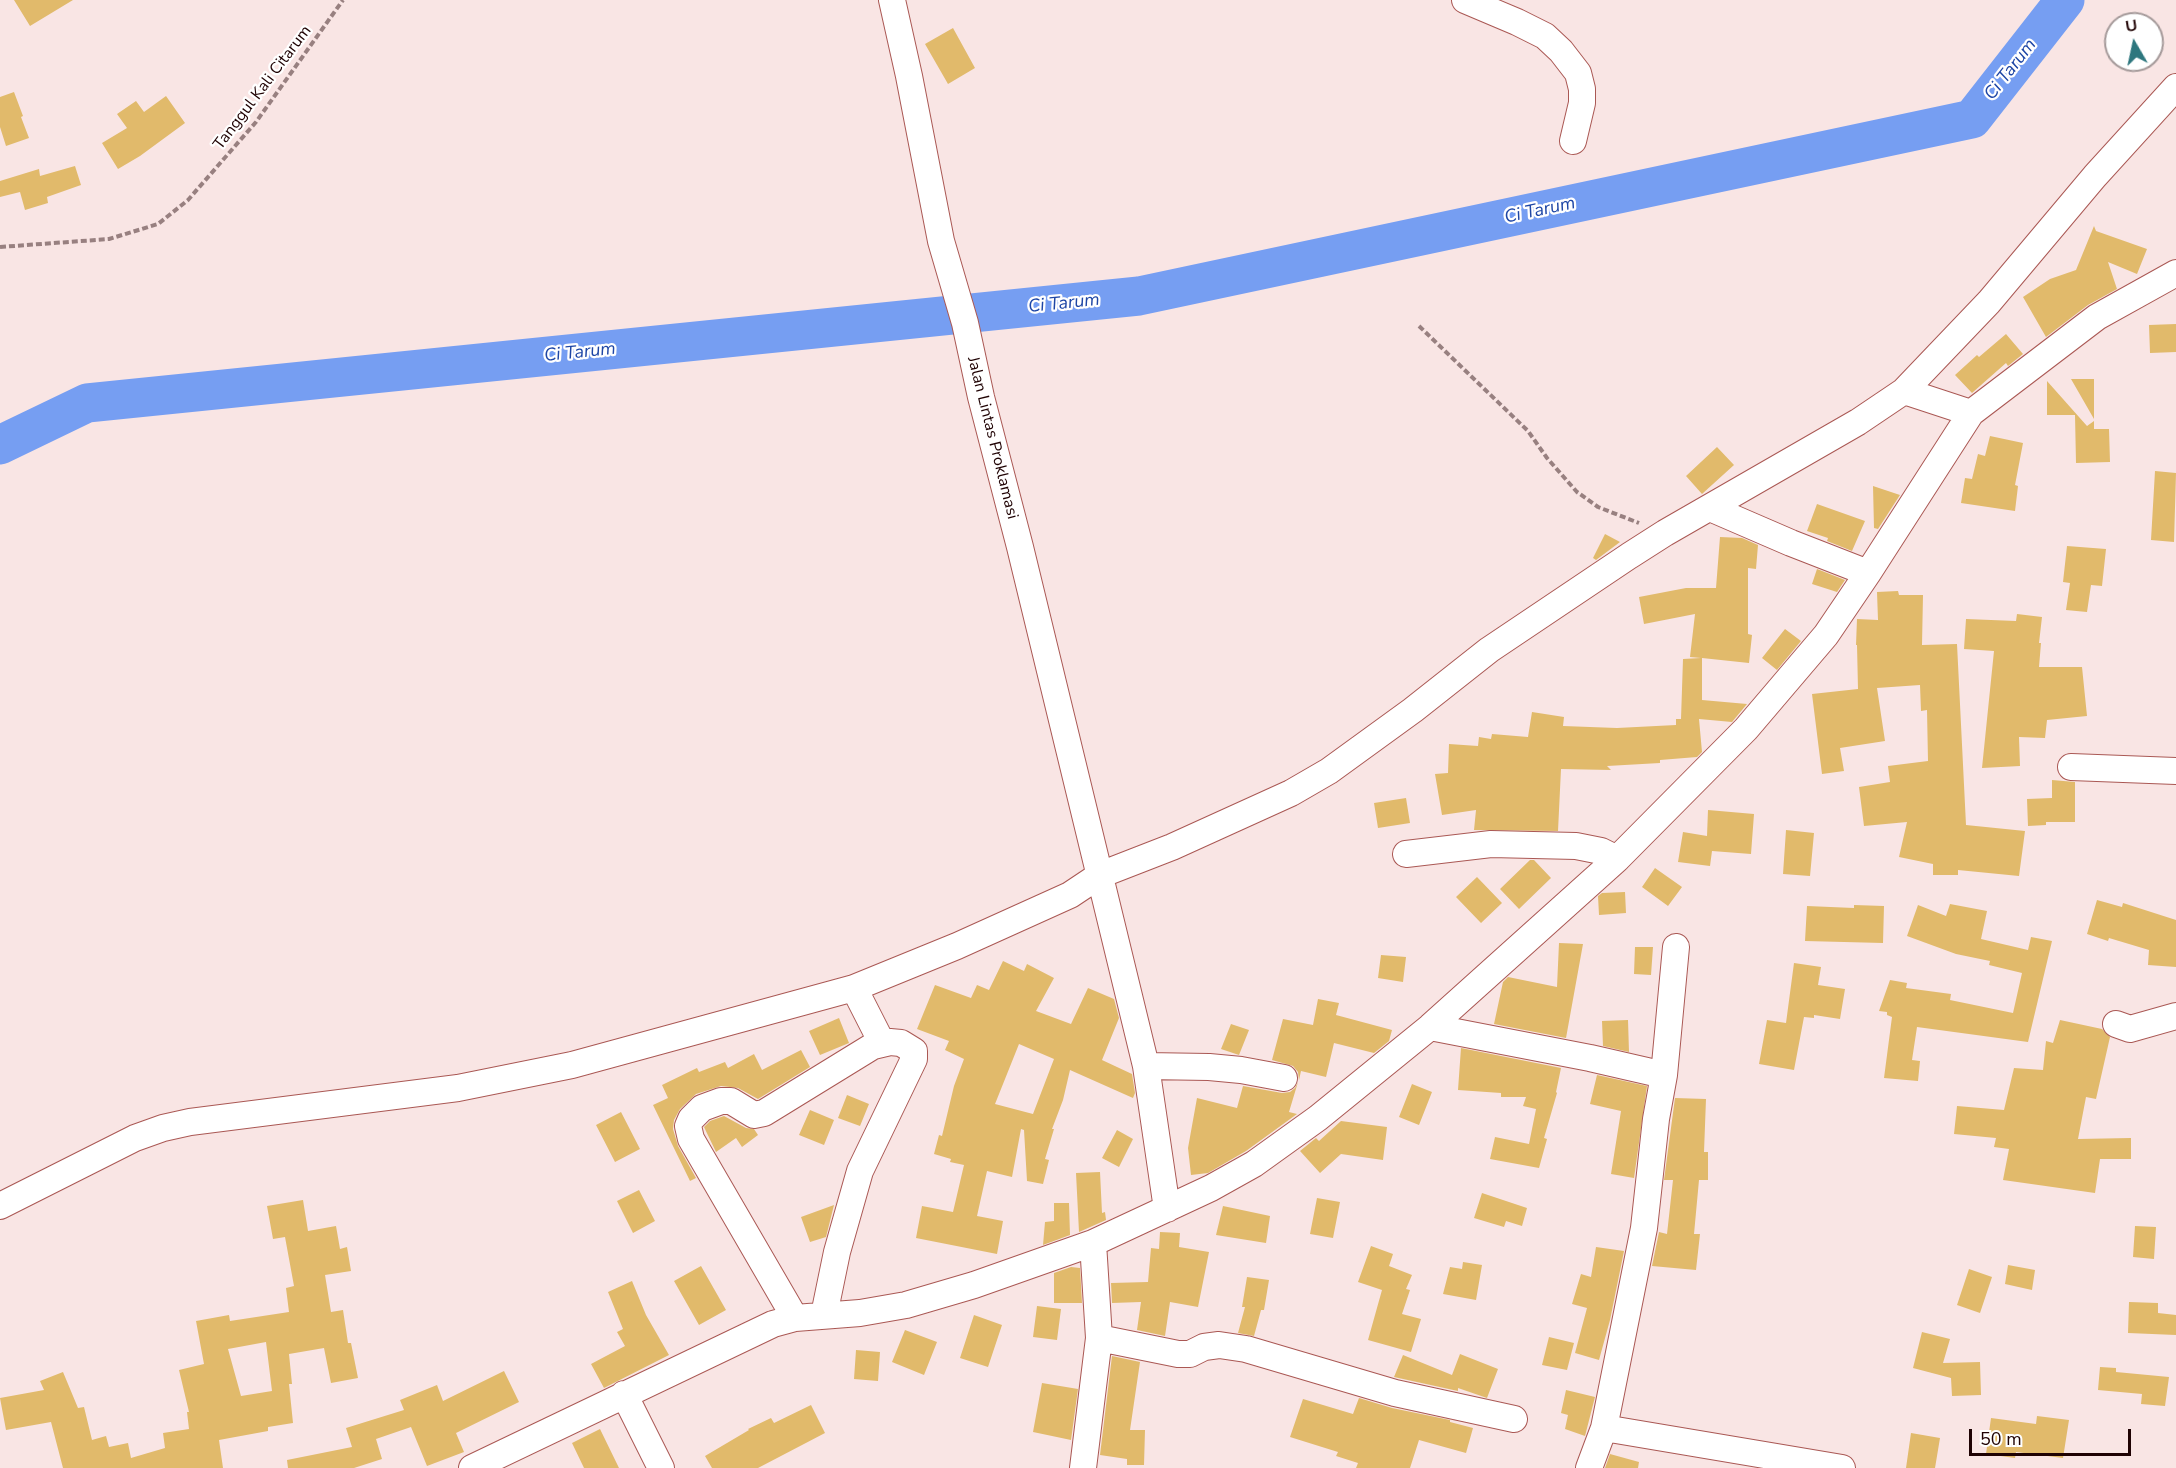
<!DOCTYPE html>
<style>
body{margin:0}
#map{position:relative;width:2176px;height:1468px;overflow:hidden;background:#f9e5e4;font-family:"Nunito Sans",sans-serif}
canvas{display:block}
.north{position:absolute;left:2104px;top:12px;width:60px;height:60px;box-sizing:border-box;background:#fff;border:2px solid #a59a9a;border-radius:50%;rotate:351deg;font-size:16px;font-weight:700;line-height:24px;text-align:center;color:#1f0203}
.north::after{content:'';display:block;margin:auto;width:21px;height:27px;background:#2e777e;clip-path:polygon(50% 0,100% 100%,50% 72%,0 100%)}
.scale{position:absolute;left:1969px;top:1429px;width:162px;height:27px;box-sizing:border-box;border:3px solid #1f0203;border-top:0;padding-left:8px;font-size:18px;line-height:21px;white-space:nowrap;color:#1f0203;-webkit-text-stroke:4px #fff;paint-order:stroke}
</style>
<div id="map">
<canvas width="2176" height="1468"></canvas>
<div class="north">U</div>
<div class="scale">50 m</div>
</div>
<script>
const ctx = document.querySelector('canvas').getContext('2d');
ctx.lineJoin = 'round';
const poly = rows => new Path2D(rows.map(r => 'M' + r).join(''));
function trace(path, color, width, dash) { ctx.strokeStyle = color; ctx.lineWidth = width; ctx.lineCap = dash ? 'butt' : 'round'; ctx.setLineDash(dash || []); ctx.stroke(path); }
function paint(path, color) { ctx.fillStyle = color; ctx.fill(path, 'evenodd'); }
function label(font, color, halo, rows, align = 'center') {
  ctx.font = font + ' "Nunito Sans",sans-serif'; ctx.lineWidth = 4.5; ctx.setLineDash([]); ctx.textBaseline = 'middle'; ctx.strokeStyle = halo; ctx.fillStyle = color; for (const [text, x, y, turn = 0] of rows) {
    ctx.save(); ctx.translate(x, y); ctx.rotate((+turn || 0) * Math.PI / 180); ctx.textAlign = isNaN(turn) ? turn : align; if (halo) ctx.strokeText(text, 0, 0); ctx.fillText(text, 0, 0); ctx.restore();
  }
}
trace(poly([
 [0,445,87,403,1139,296,1972,119,2065,0]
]), '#769ef2', 39);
paint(poly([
 [14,0,73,0,30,26],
 [953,28,975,68,948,84,925,44],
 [14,92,23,116,21,117,29,138,6,146,0,127,0,97],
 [166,96,185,123,140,156,118,169,102,143,127,128,117,114,136,101,144,112],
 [75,166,81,185,47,197,48,203,25,210,20,192,0,197,0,181,39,169,40,176],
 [2094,226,2096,231,2147,249,2137,274,2108,262,2117,289,2088,305,2046,337,2023,297,2050,279,2076,270],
 [2176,324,2176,352,2150,353,2149,325],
 [2006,334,2023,354,2008,366,2006,363,1972,393,1955,375,1977,355,1979,357],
 [2071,379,2094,379,2094,419],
 [2047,381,2087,426,2094,421,2094,429,2109,429,2110,462,2076,463,2075,415,2047,415],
 [1990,436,2023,443,2015,485,2018,486,2015,511,1961,503,1965,478,1972,479,1978,454,1985,456],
 [1717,447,1734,465,1702,494,1686,476],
 [2155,471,2176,473,2174,542,2151,540],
 [1873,486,1900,495,1878,529,1874,528],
 [1817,504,1865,521,1852,551,1827,541,1828,538,1807,531],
 [1605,534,1620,542,1596,560,1593,558],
 [1720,537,1742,538,1758,545,1756,569,1748,568,1748,634,1752,635,1749,663,1702,658,1702,700,1747,704,1732,722,1699,719,1702,752,1697,757,1660,760,1660,763,1607,766,1611,770,1561,769,1558,831,1474,830,1476,810,1442,815,1435,774,1448,773,1449,744,1478,746,1479,737,1491,739,1492,734,1528,737,1532,712,1564,717,1563,726,1617,728,1676,725,1676,719,1681,719,1683,659,1701,658,1690,657,1695,614,1644,624,1639,597,1686,588,1716,588],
 [2067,546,2106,549,2102,586,2091,585,2087,612,2066,610,2070,583,2063,582],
 [1817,569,1845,580,1837,592,1812,584],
 [1898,591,1899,595,1923,595,1922,645,1957,644,1966,825,2025,831,2019,876,1958,870,1958,875,1933,875,1933,864,1899,857,1907,822,1864,826,1859,787,1890,782,1888,766,1928,761,1927,710,1921,711,1920,685,1877,688,1885,741,1840,748,1844,771,1822,774,1812,694,1858,689,1857,645,1856,645,1857,619,1878,620,1877,592],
 [2017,614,2042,617,2039,643,2041,643,2039,667,2082,667,2087,716,2047,720,2045,738,2019,737,2020,766,1982,768,1994,651,1964,649,1966,619,2016,621],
 [1785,629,1801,641,1777,670,1762,658],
 [2052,780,2075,782,2075,822,2046,822,2046,825,2028,826,2027,799,2052,798],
 [1406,798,1410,823,1378,828,1374,803],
 [1708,810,1754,814,1751,854,1712,851,1710,866,1678,862,1683,832,1707,836],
 [1786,830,1814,833,1810,876,1783,874],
 [1530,860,1534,860,1551,878,1519,909,1500,889],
 [1655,868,1682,887,1668,906,1642,887],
 [1477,877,1502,903,1481,923,1456,897],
 [1625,892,1626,913,1599,915,1598,896,1602,893],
 [2097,900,2122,907,2123,903,2176,920,2176,967,2148,965,2149,950,2109,938,2108,941,2087,934],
 [1950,904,1987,911,1981,939,2028,950,2031,937,2052,941,2028,1042,1917,1027,1912,1060,1920,1061,1918,1081,1884,1078,1892,1017,1887,1015,1887,1012,1879,1011,1890,980,1907,983,1906,988,1951,994,1950,1000,2013,1013,2022,973,1989,965,1990,961,1956,954,1907,936,1918,905,1946,916],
 [1854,905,1884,906,1883,943,1805,941,1807,906,1854,908],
 [1559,943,1583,944,1566,1038,1494,1024,1503,982,1508,977,1557,987],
 [1635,947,1653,947,1651,975,1634,974],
 [1381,955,1406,957,1403,982,1378,978],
 [1003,961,1024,971,1027,964,1054,978,1036,1011,1071,1024,1088,988,1114,999,1119,1018,1102,1060,1132,1074,1135,1093,1133,1098,1070,1070,1063,1100,1052,1129,1054,1129,1045,1159,1049,1160,1043,1184,1027,1181,1024,1130,1021,1129,1012,1177,987,1171,977,1216,1003,1221,997,1254,916,1238,922,1206,953,1212,964,1165,950,1162,951,1159,934,1154,939,1135,942,1136,954,1086,964,1059,945,1050,949,1041,917,1029,935,985,971,998,977,985,989,990],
 [1019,1044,1054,1059,1033,1114,995,1104],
 [1794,963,1821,967,1818,985,1845,989,1840,1019,1814,1015,1814,1018,1804,1017,1794,1070,1759,1064,1767,1020,1786,1023],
 [1318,999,1339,1003,1336,1015,1392,1030,1389,1041,1374,1053,1334,1043,1326,1077,1301,1071,1299,1080,1298,1072,1293,1066,1272,1060,1283,1019,1313,1025],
 [839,1018,849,1043,820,1055,809,1031],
 [1628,1020,1629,1052,1603,1046,1602,1021],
 [2060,1020,2102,1029,2110,1037,2096,1099,2086,1097,2078,1139,2131,1138,2131,1159,2100,1159,2095,1193,2003,1180,2009,1149,1994,1147,1996,1138,1954,1134,1957,1106,2004,1110,2014,1068,2043,1070,2046,1041,2053,1043],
 [1231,1024,1249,1030,1239,1055,1221,1049],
 [1461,1048,1561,1068,1556,1092,1557,1093,1544,1138,1547,1139,1539,1168,1490,1159,1495,1137,1529,1144,1536,1109,1523,1106,1526,1097,1501,1097,1501,1093,1458,1090],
 [801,1050,810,1067,758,1099,738,1088,721,1086,696,1094,680,1109,674,1120,673,1129,678,1146,696,1178,690,1181,653,1105,668,1098,662,1085,697,1068,699,1072,725,1062,728,1068,754,1054,762,1070],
 [1597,1075,1647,1086,1634,1178,1611,1174,1621,1111,1590,1104],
 [1298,1082,1289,1112,1297,1114,1246,1151,1208,1173,1191,1175,1188,1148,1197,1098,1237,1108,1243,1086,1282,1093,1290,1092,1295,1088],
 [1412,1084,1432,1092,1419,1125,1399,1117],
 [847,1095,869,1104,860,1126,838,1118],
 [1675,1098,1706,1099,1704,1152,1708,1152,1708,1180,1699,1180,1694,1234,1700,1234,1696,1270,1652,1266,1659,1232,1667,1234,1673,1180,1664,1180],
 [810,1110,834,1120,824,1145,799,1135],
 [621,1112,640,1149,615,1162,596,1125],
 [724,1116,746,1128,754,1129,758,1135,742,1147,736,1138,716,1152,704,1127,710,1121],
 [1341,1121,1387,1127,1383,1160,1341,1154,1320,1173,1300,1151,1316,1138,1319,1141],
 [1117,1130,1133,1139,1119,1167,1102,1158],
 [1100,1172,1102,1213,1105,1212,1106,1220,1079,1232,1076,1173],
 [639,1190,655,1221,633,1233,617,1201],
 [1482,1193,1527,1208,1522,1226,1506,1221,1504,1227,1474,1218],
 [1317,1198,1340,1202,1333,1238,1310,1234],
 [303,1200,308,1231,336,1226,340,1249,347,1247,351,1271,325,1275,331,1312,343,1310,348,1343,351,1343,358,1378,331,1383,324,1348,289,1354,292,1384,289,1384,293,1423,268,1427,268,1431,219,1440,223,1468,63,1468,51,1422,6,1430,0,1398,44,1390,40,1381,63,1372,78,1408,84,1407,92,1440,106,1436,109,1447,128,1443,131,1458,165,1448,163,1433,189,1429,187,1412,189,1412,179,1370,204,1364,196,1321,229,1315,230,1321,289,1312,286,1288,294,1286,285,1237,273,1239,267,1206],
 [266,1342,272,1391,241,1396,228,1349],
 [1054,1203,1069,1203,1070,1235,1043,1245,1045,1222,1054,1221],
 [834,1205,826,1237,810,1242,801,1217],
 [1223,1206,1270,1216,1266,1243,1216,1235],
 [2135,1226,2156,1227,2154,1259,2133,1257],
 [1160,1232,1180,1233,1179,1247,1209,1252,1198,1307,1170,1302,1165,1336,1137,1330,1141,1302,1112,1303,1111,1283,1148,1282,1151,1248,1159,1249],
 [1371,1246,1393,1254,1389,1266,1412,1275,1406,1289,1410,1290,1402,1314,1421,1319,1411,1352,1368,1340,1382,1290,1358,1282],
 [1596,1247,1624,1251,1610,1320,1599,1360,1575,1353,1587,1308,1572,1304,1581,1274,1591,1277],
 [1463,1262,1482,1265,1476,1300,1443,1294,1450,1267,1462,1269],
 [2008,1265,2035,1270,2032,1290,2005,1284],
 [701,1266,726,1310,699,1325,674,1281],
 [1071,1267,1080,1268,1082,1303,1054,1303,1054,1273],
 [1969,1269,1992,1277,1980,1313,1957,1305],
 [1247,1277,1269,1280,1264,1310,1261,1310,1254,1336,1238,1333,1245,1307,1242,1307],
 [632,1281,646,1315,669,1355,604,1388,591,1364,625,1346,617,1332,623,1329,608,1292],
 [2129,1302,2158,1303,2158,1313,2176,1315,2176,1335,2128,1333],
 [1037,1306,1061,1309,1057,1340,1033,1337],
 [974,1315,1002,1325,988,1367,960,1358],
 [905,1330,937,1342,924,1375,892,1362],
 [1922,1332,1950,1339,1943,1363,1980,1362,1981,1395,1952,1396,1951,1378,1913,1368],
 [1549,1337,1574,1343,1567,1370,1542,1365],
 [856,1350,880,1352,878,1381,854,1379],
 [1460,1354,1498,1369,1487,1398,1458,1388,1458,1391,1394,1377,1403,1355,1452,1375],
 [1112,1356,1140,1362,1130,1430,1145,1430,1144,1465,1127,1465,1127,1459,1100,1455],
 [2100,1367,2116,1368,2116,1372,2169,1377,2165,1406,2141,1404,2142,1394,2098,1390],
 [504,1371,519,1402,456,1433,464,1452,427,1466,411,1427,376,1439,382,1459,354,1468,288,1468,287,1460,352,1447,346,1428,404,1410,400,1400,437,1385,443,1401],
 [1042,1383,1078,1389,1071,1440,1033,1432],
 [1566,1390,1595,1397,1585,1436,1565,1429,1568,1415,1561,1413],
 [1359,1398,1392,1408,1450,1420,1450,1422,1473,1428,1466,1453,1419,1440,1410,1468,1356,1468,1358,1463,1336,1456,1338,1452,1290,1437,1303,1399,1353,1414],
 [811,1405,825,1433,758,1468,712,1468,705,1456,749,1430,748,1429,771,1418,774,1423],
 [2037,1416,2069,1420,2063,1458,2016,1452,2015,1458,1986,1454,1991,1418,2036,1424],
 [600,1429,619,1468,584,1468,572,1443],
 [1911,1433,1940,1438,1935,1468,1906,1468],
 [1610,1454,1639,1462,1638,1468,1605,1468]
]), '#e1ba6b');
const minor = poly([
 [892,0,909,76,941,241,965,323,981,397,1020,547,1146,1066,1167,1209],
 [1465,0,1517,22,1545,36,1561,51,1578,73,1582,89,1582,103,1573,141],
 [1904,391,1971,413],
 [1710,508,1791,543,1868,573],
 [2071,767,2176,771],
 [1406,854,1491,844,1576,846,1601,851,1617,859],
 [854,988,882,1043],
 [2116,1024,2130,1029,2176,1016],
 [1430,1027,1590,1058,1664,1075],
 [1146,1066,1209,1067,1241,1070,1284,1078],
 [0,1206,135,1138,163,1128,190,1122,458,1088,572,1065,854,988,957,946,1070,895,1100,875,1172,847,1291,793,1329,771,1413,710,1489,650,1629,556,1665,533,1858,422,1904,391,1989,302,2095,176,2176,87],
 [795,1318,691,1139,688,1126,691,1119,702,1108,721,1101,731,1101,754,1115,764,1113,873,1046,890,1042,901,1043,914,1051,914,1059,860,1171,837,1252,824,1315],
 [1099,1338,1178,1354,1190,1354,1204,1347,1219,1345,1246,1349,1395,1393,1514,1419],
 [624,1394,661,1468],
 [1604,1428,1842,1468],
 [472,1468,773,1324,795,1318,860,1313,906,1305,974,1285,1093,1243,1211,1188,1254,1164,1318,1118,1430,1027,1617,859,1746,729,1826,635,1868,573,1971,413,2097,317,2176,273],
 [1083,1468,1099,1338,1093,1243],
 [1589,1468,1604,1428,1644,1228,1656,1119,1664,1075,1676,947]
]);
trace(minor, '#aa5854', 28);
trace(poly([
 [0,247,109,239,158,224,188,200,256,122,343,0],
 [1419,326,1528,431,1547,458,1577,492,1598,507,1639,523]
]), '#988080', 4, [6, 3]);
trace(minor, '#fff', 26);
label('16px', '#1f0203', '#fff', [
 ["Tanggul Kali Citarum",263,88,-53],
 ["Jalan Lintas Proklamasi",992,438,76]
]);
label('italic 18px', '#1e46a5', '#fff', [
 ["Ci Tarum",2011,70,-52],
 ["Ci Tarum",1540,211,-12],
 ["Ci Tarum",1064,304,-6],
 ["Ci Tarum",580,353,-6]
]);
</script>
